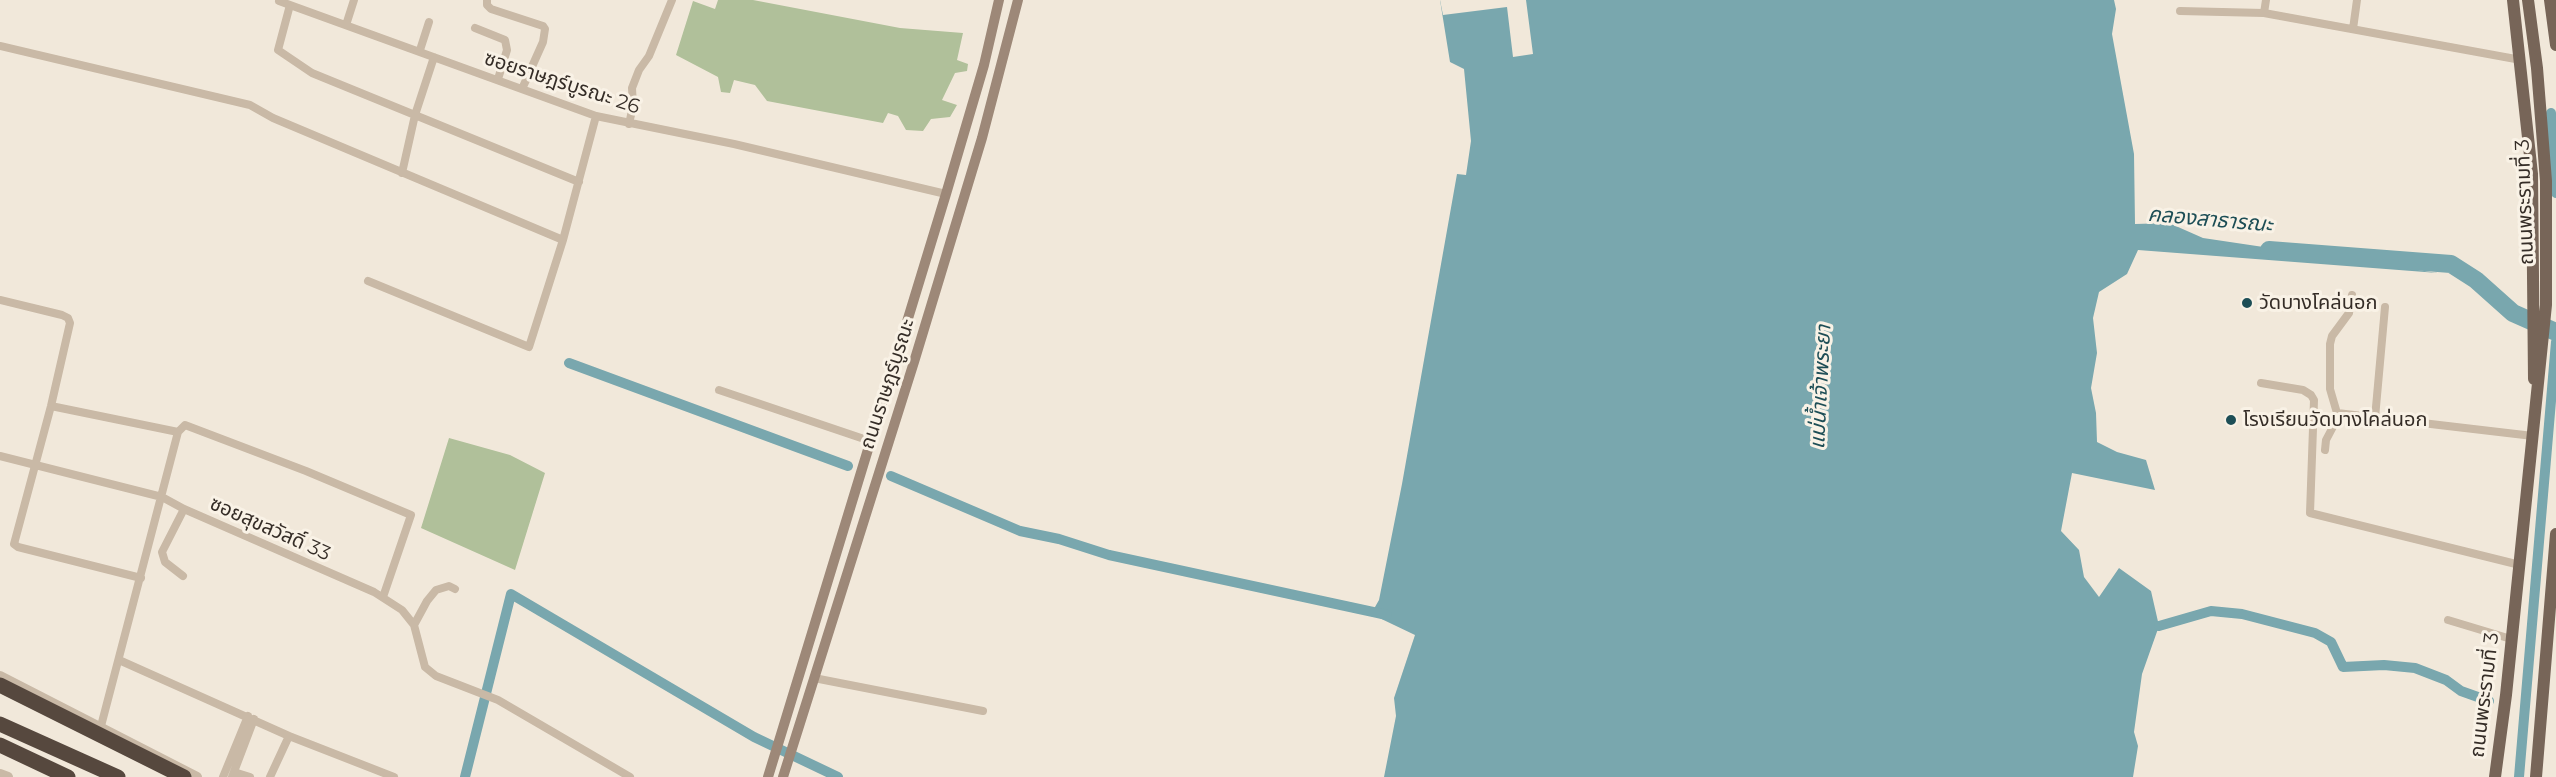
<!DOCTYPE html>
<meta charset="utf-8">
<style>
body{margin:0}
canvas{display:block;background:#f1e8da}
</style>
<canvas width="2556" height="777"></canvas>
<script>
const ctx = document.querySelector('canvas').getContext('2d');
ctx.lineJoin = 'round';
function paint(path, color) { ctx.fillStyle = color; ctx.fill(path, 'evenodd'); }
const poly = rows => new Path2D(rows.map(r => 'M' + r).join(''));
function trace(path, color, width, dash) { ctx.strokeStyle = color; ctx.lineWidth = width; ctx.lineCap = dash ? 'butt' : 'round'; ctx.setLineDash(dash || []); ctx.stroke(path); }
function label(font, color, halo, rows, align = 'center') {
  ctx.font = font + ' Montserrat,"Noto Sans Thai",sans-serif'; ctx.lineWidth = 6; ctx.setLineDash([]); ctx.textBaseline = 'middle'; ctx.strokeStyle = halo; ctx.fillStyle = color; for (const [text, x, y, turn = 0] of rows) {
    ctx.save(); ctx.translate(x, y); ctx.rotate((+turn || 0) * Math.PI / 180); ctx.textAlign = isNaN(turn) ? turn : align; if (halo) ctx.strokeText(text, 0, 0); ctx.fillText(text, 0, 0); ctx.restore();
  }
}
paint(poly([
 [718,0,753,0,900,28,963,33,957,60,968,64,967,71,955,73,942,100,957,105,950,117,931,119,923,131,906,130,898,116,888,113,883,123,767,101,755,85,734,80,730,93,721,92,718,77,676,55,693,1,715,9],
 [449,438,510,455,545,473,515,570,421,528]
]), '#b0c09a');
paint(poly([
 [1440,0,2114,0,2116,9,2112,34,2134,154,2135,224,2169,223,2203,238,2438,273,2138,250,2127,274,2099,292,2093,318,2097,353,2091,388,2096,413,2097,442,2117,452,2146,460,2155,490,2072,473,2061,531,2079,550,2084,577,2099,597,2119,568,2151,591,2159,626,2142,674,2134,732,2138,746,2133,777,1384,777,1396,716,1394,698,1415,635,1371,614,1379,600,1402,484,1457,174,1466,175,1471,141,1464,69,1450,62]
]), '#79a7ae');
paint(poly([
 [1440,0,1526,0,1533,54,1513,57,1507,7,1443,15]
]), '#f1e8da');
trace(poly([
 [2551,113,2556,193],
 [569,363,848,466],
 [891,476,1020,531,1059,539,1109,555,1387,615],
 [2159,626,2211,611,2242,614,2315,633,2331,642,2343,667,2384,665,2415,668,2446,680,2461,691,2489,701],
 [465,777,511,594,754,737,838,777],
 [2519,777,2556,342]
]), '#79a7ae', 10);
trace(poly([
 [2269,250,2451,264,2476,280,2513,313,2556,332]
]), '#79a7ae', 18);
trace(poly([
 [487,0,487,5,491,9,543,26,545,29,543,42,522,89],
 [279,1,596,116,734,144,946,194],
 [290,5,278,50,312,73,579,182],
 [2180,11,2264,13,2521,60],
 [2264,13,2266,0],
 [346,25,354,0],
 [475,28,505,40,507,50,498,79],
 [2353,29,2357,0],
 [0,46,250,105,273,118,563,240],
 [420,50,429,22],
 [629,124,633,106,632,88,639,70,649,56,672,0],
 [402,173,415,115,434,57],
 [368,281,529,347,563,240,596,116],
 [0,300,62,315,68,318,70,323,51,406,14,544,18,547,141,578],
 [2261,383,2303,390,2311,395,2314,400,2310,513,2520,565],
 [719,390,870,441],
 [51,406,178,432],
 [2337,413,2533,436],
 [2375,418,2385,307],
 [2325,450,2326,440,2335,423,2337,413,2330,389,2330,344,2332,336,2349,313,2352,295],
 [0,456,162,497,184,509,374,592,402,610,414,625,425,667,436,676,498,700,630,777],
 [183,576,165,562,162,552,184,509],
 [2448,620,2511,639],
 [414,625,427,601,436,590,449,586,455,589],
 [119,660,289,736,394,777],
 [814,678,983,711],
 [101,726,178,432,185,425,306,471,411,515,383,597],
 [234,772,250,777],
 [223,777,248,716],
 [232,777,254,719],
 [270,777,289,736]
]), '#c9b9a6', 8);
trace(poly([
 [0,676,197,777],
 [0,774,8,777]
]), '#c9b9a6', 10);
trace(poly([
 [768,777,946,194,984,65,999,0],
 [783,777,914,362,982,138,1018,0]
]), '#9d8878', 10);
trace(poly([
 [2513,0,2532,174,2534,379],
 [2550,0,2556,45],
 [2495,777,2506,695,2546,305,2546,181,2537,68,2528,0],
 [2536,777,2556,534]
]), '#776558', 12);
trace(poly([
 [0,685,184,777],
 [0,724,118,777],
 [0,745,68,777]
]), '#56483e', 15);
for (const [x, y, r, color] of [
 [2247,303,6,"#1d4e56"],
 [2231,420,6,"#1d4e56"]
]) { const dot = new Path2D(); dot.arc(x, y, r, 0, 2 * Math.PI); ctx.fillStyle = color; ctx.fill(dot); trace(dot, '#f9f2e6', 2); }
label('20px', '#352d27', '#f9f2e6', [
 ["ซอยราษฎร์บูรณะ 26",562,83,18],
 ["ถนนพระรามที่ 3",2525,202,-92],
 ["ถนนราษฎร์บูรณะ",888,384,-72],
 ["ซอยสุขสวัสดิ์ 33",270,529,24],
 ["ถนนพระรามที่ 3",2485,695,-83]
]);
label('20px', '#352d27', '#f9f2e6', [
 ["วัดบางโคล่นอก",2259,303],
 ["โรงเรียนวัดบางโคล่นอก",2243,420]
], 'left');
label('italic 21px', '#1d4e56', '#f9f2e6', [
 ["คลองสาธารณะ",2210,220,5],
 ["แม่น้ำเจ้าพระยา",1821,387,-87]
]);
</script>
